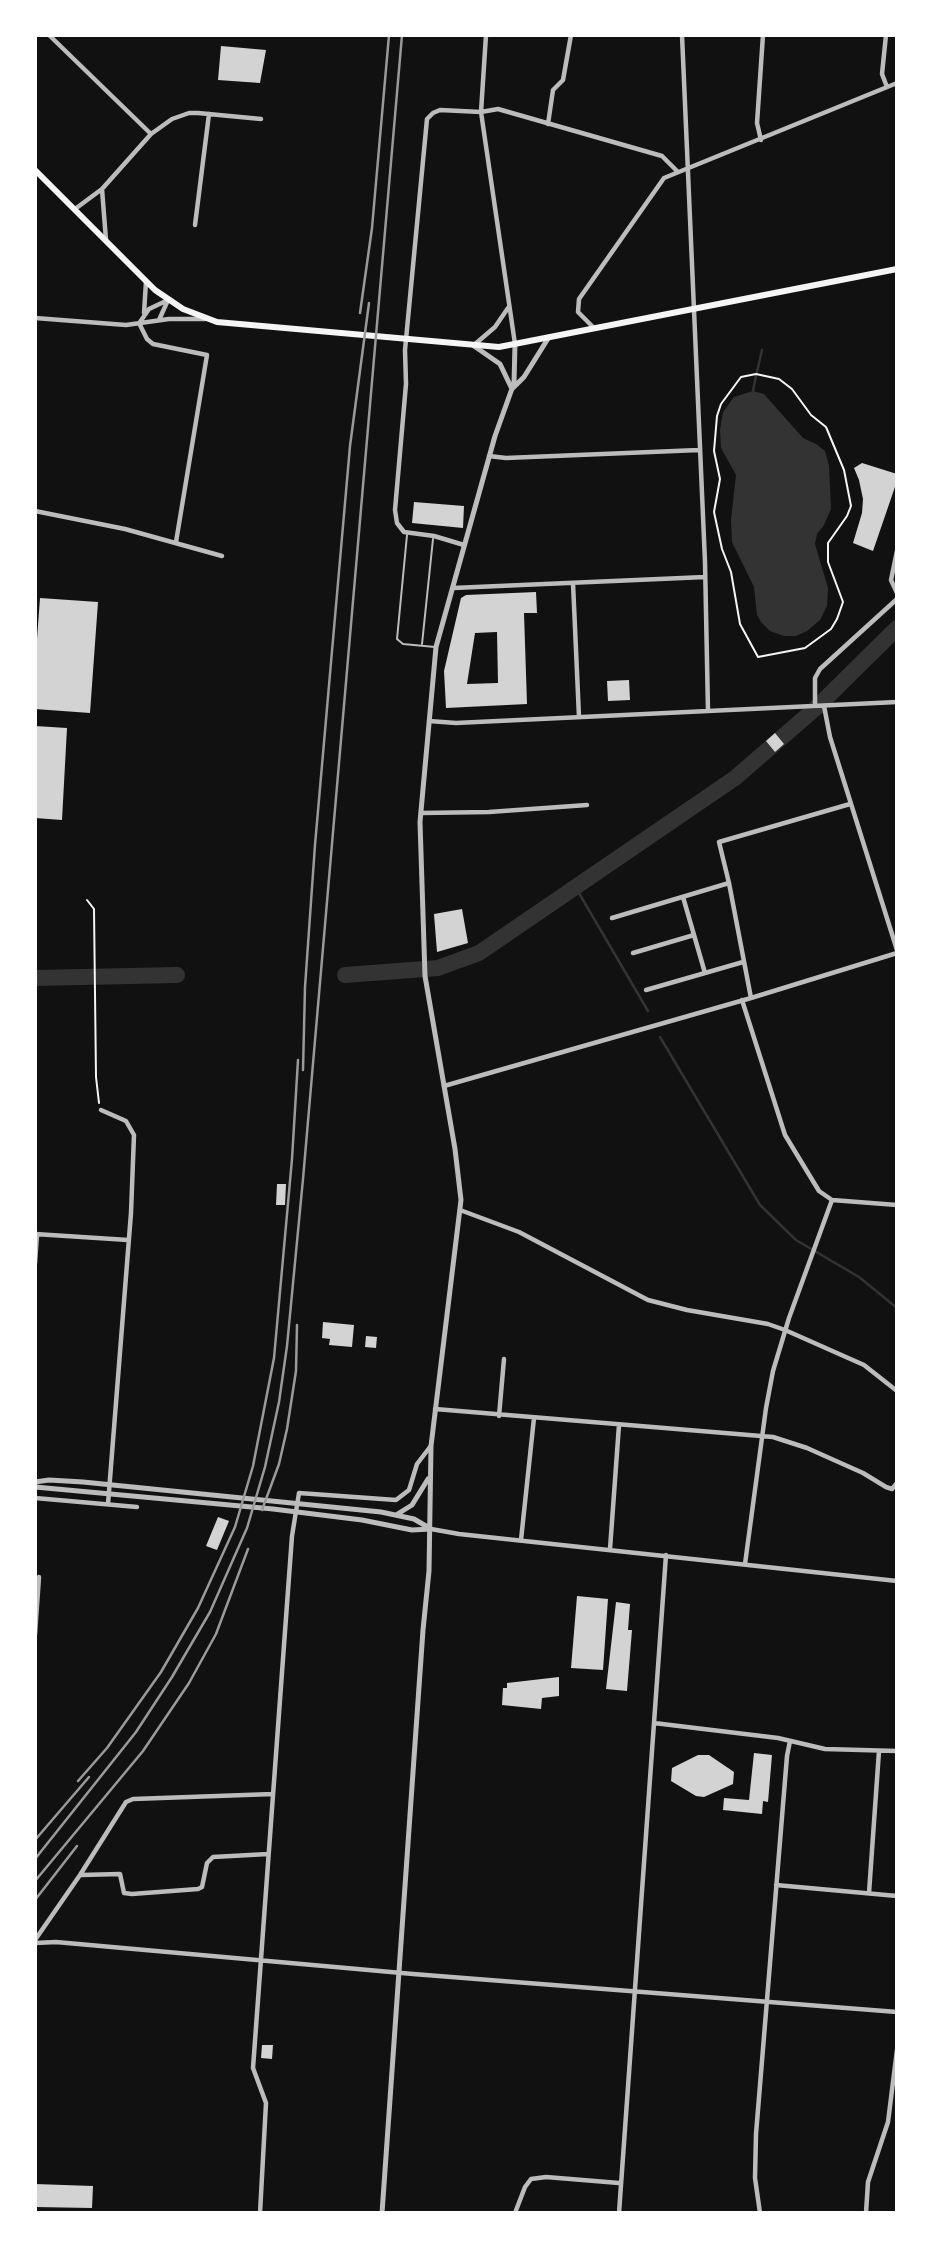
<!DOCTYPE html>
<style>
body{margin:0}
#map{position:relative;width:932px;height:2248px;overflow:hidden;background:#111;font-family:"Golos Text",sans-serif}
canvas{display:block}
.frame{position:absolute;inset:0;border:37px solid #fff;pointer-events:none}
</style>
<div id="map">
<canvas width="932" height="2248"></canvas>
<div class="frame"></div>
</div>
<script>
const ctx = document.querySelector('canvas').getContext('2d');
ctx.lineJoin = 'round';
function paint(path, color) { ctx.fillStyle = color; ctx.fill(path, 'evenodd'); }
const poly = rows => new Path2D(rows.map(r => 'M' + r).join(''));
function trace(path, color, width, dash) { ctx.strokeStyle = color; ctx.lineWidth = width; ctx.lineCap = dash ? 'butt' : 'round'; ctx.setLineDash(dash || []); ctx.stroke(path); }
paint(poly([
 [753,391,764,394,803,438,816,444,825,451,829,465,831,509,824,525,817,534,815,544,828,588,827,606,820,620,807,631,796,636,784,636,770,631,761,622,757,615,754,587,732,542,731,520,736,475,721,448,720,430,723,412,734,397]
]), '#333');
trace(poly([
 [757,372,762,350],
 [753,391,756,376],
 [576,888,648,1011],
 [660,1037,760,1205,796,1240,859,1277,897,1308]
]), '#333', 2.5);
trace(poly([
 [345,975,438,968,479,953,735,778,817,707,897,628],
 [35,978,177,975]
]), '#333', 16);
paint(poly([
 [221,46,266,50,260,83,218,80],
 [862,463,897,474,897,481,873,551,853,543,862,513,863,499,859,480,854,468],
 [414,502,464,506,463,528,412,523],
 [536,592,537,613,524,613,527,704,446,708,444,671,461,598,466,595],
 [497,632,498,683,467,684,475,633],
 [40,598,98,602,90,713,35,709,35,666],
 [629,680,630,700,608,701,607,681],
 [35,726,67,728,62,820,35,818],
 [775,733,784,744,775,752,766,741],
 [462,909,468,943,437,952,434,914],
 [277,1184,286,1184,285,1205,276,1205],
 [323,1322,354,1325,352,1347,329,1345,330,1339,322,1338],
 [366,1336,377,1337,376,1348,365,1347],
 [218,1517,229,1521,217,1550,206,1546],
 [577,1596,608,1599,603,1670,571,1668],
 [616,1602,630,1604,628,1630,632,1630,627,1691,606,1689],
 [559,1677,559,1696,542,1698,541,1709,502,1705,503,1688,507,1688,507,1683],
 [754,1753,772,1755,768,1802,763,1801,762,1814,723,1810,724,1798,749,1800],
 [698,1755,709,1755,734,1772,733,1784,704,1797,696,1796,671,1781,672,1768],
 [262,2045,273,2045,272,2059,261,2058],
 [35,2184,93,2186,92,2208,35,2207]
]), '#d3d3d3');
trace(poly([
 [756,374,779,379,792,389,811,415,826,427,844,470,851,506,847,516,828,543,828,562,843,602,837,619,831,629,805,648,758,657,740,624,731,572,722,549,714,512,720,479,714,451,717,416,721,404,741,377,756,374],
 [87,900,94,909,96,1077,99,1103]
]), '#f5f5f5', 2);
trace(poly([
 [407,535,397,639,403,644,435,647],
 [422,644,433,539]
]), '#bcbcbc', 2);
trace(poly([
 [49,35,151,134],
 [486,35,481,112,515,344],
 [682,35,705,562,708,711],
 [886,35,882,74,887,87],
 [548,124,553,90,563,80,571,35],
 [761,140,757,123,763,35],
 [102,189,106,240],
 [75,209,102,189,151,134,172,119,189,113,198,113,261,119],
 [195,225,209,114],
 [144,313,146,282],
 [35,318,126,325,169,319,205,319],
 [159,320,168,300],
 [140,322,149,309,168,300],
 [139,323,147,339,153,344,207,355,176,542],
 [593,327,578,312,579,299,664,178,897,83],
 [474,345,495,327,508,308],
 [489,456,506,458,699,450],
 [35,511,125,529,222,556],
 [464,545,434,536,404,532,397,523,395,510,406,384,405,350,427,119,433,113,440,110,481,112,498,109,662,156,677,171],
 [897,551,891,580,897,593],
 [573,583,579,717],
 [453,588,705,577],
 [815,706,815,678,820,669,897,599],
 [824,706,830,737,897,950],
 [429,721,456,723,897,702],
 [421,813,489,812,587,805],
 [729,883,751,998],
 [612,918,729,883,719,842,850,804],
 [633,953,694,935,683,897],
 [705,973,743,962],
 [646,990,705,973,694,935],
 [742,1000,785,1135,819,1191,832,1200,897,1205],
 [444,1086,751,998,897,953],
 [101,1110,126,1121,134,1135,131,1213,108,1504],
 [460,1210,519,1232,648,1300,687,1310,768,1324,785,1330,864,1365,897,1391],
 [35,1234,128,1240],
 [35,1263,37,1235],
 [435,1409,773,1437,807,1448,863,1473,886,1487,892,1489,897,1483],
 [499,1416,504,1359],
 [35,1498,137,1507],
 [431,1529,459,1534,897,1581],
 [521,1540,534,1418],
 [610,1549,619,1425],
 [745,1564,766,1408,773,1371,789,1318,832,1200],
 [35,1634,39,1577],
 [654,1723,778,1738,825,1749,897,1751],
 [81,1875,120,1874,124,1893,132,1894,198,1889,202,1887,207,1863,213,1857,268,1854],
 [776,1885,897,1896],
 [869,1893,879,1751],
 [35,1940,80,1875,126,1802,133,1799,273,1794],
 [35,1943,56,1942,413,1974,897,2012],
 [260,2213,266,2103,253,2068,292,1536,299,1493,396,1500,409,1490,417,1464,430,1447],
 [515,2213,525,2187,531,2179,546,2177,619,2183],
 [619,2213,666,1555],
 [760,2213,755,2178,756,2134,787,1756,790,1741],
 [866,2213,868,2182,888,2122,897,2050]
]), '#bcbcbc', 4.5);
trace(poly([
 [474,346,500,364,512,389],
 [514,387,524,377,549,337],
 [35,1482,49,1480,83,1482,381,1512,414,1519,431,1529],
 [35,1487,273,1509,362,1520,412,1530,431,1529],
 [396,1515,412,1505,428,1479],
 [382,2213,423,1630,429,1571,431,1446,461,1200,455,1149,425,976,420,822,436,647,495,436,514,383,515,344]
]), '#bcbcbc', 5);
trace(poly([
 [35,170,155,290,183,309,217,322,499,347,897,269]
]), '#f5f5f5', 6);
trace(poly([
 [360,313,372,228,389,35],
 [303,1070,305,987,315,845,350,446,369,303],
 [262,1510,279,1464,287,1429,296,1371,297,1325],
 [78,1781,107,1748,161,1672,198,1608,235,1527,253,1466,274,1358,292,1159,298,1060],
 [35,1840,89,1777],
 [35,1859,136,1732,172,1677,210,1612,247,1528,265,1467,279,1402,287,1346,303,1179,402,35],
 [35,1881,143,1751,189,1683,216,1634,248,1549],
 [35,1900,77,1846]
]), '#9a9a9a', 2.5);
</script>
